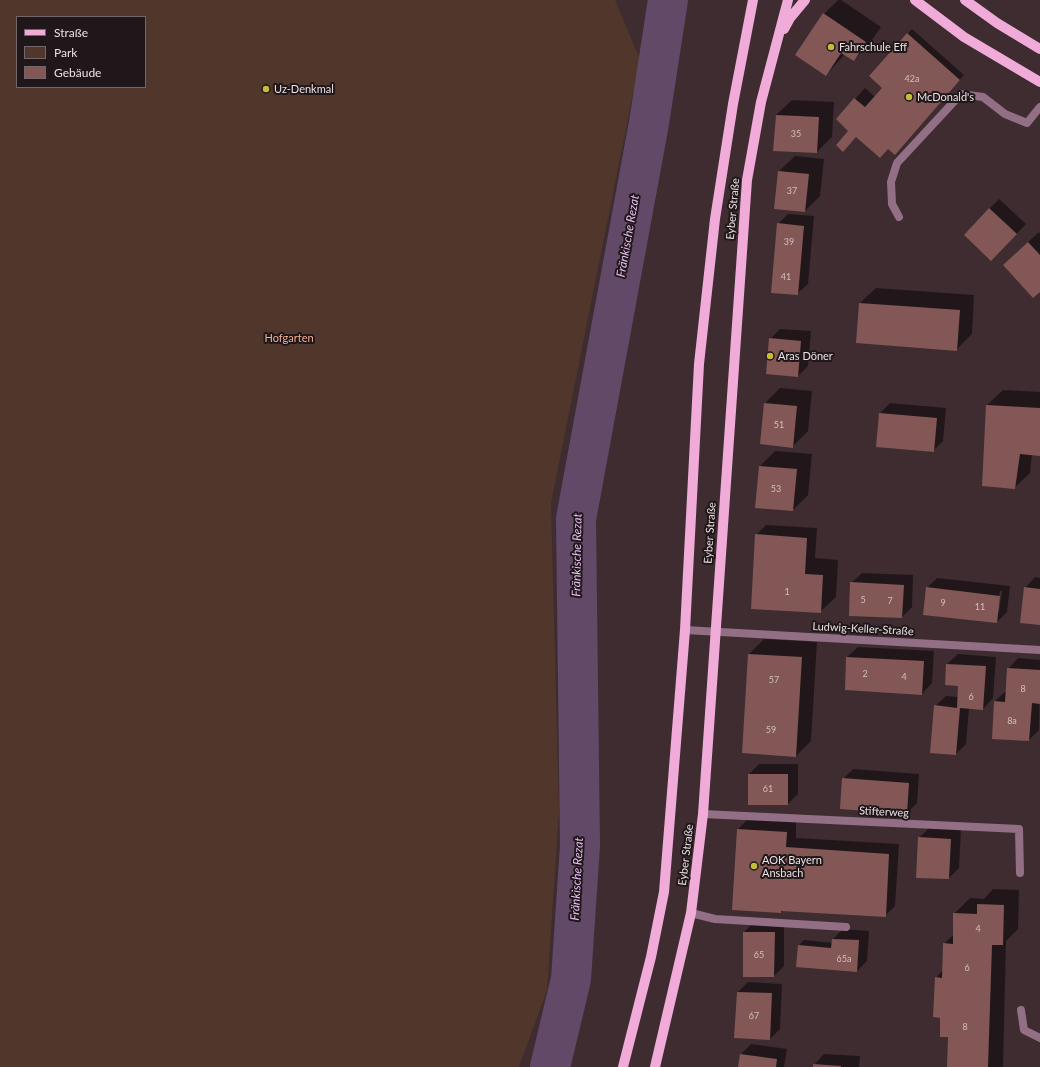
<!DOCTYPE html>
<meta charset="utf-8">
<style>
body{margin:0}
#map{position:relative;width:1040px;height:1067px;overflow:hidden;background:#3e2c31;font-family:Lato,sans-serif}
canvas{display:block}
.legend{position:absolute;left:16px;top:16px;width:130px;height:72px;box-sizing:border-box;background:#1f1719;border:1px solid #71676a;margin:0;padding:5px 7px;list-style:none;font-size:12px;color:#ece0e3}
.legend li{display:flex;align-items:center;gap:8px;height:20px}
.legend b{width:20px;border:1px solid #71676a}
</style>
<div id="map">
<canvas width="1040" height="1067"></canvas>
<ul class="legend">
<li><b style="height:5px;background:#f1abd8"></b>Straße</li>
<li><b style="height:11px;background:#50362b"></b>Park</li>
<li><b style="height:11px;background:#825755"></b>Gebäude</li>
</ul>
</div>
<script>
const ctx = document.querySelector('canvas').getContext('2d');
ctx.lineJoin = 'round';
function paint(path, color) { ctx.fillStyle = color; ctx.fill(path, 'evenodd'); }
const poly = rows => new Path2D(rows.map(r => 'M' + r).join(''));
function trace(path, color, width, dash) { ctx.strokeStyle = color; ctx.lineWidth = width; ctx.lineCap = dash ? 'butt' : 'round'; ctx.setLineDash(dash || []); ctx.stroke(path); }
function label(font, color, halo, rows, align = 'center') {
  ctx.font = font + ' Lato,sans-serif'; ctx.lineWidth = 4; ctx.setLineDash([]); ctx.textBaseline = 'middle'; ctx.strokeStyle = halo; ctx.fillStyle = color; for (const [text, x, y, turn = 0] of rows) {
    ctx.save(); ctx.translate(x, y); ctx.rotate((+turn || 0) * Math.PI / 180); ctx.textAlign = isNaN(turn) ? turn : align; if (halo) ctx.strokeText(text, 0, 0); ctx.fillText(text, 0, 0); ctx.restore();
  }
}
paint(poly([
 [0,0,615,0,640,59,551,503,559,812,547,990,519,1067,0,1067],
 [17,17,145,17,145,87,17,87]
]), '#50362b');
paint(poly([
 [838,0,841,0,881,27,869,44,854,60,845,54,826,75,824,14],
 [912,29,964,75,900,149,889,148,857,136,843,150,850,130,837,119,865,88,875,97,883,88,907,34],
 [792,100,834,102,832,137,817,152,774,150,776,115],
 [795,156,824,159,820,196,805,211,779,171],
 [999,199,1026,224,1001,250,989,209],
 [788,214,814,216,808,284,797,294,778,224],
 [1039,232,1040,234,1040,290,1015,254],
 [876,288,974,295,972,334,956,350,860,303],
 [780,329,811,331,808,366,798,376,770,339],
 [780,388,812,391,808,431,793,446,765,403],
 [1003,390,1040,392,1040,455,1032,454,1030,473,1014,488,983,485,987,405],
 [890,403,946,408,943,441,933,451,880,413],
 [775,451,812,454,808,495,793,510,760,466],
 [766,525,817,528,815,558,838,560,836,597,820,612,756,535],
 [862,573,913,575,912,607,902,617,851,583],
 [1035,577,1040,578,1040,624,1025,588],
 [937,578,1010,586,1007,612,997,622,927,588],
 [1000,591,1002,591,999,612,997,612],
 [764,639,817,642,811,741,796,756,749,654],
 [858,647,934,651,932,683,922,694,847,657],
 [958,654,996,657,993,698,983,709,969,708,966,744,956,754,935,706,946,696,958,697,959,685,947,664],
 [1018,658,1040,660,1039,730,1029,740,995,701,1006,691,1008,669],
 [759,764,798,764,798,794,788,804,749,774],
 [853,769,919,774,917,803,907,813,843,779],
 [748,819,796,822,796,838,899,844,895,906,885,916,783,910,781,912,738,829],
 [929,828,961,829,959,868,949,878,919,838],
 [993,889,1019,890,1018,929,1006,941,1003,1067,948,1067,949,1036,941,1017,936,978,943,970,944,944,954,934,954,914,970,898,984,899],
 [754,922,784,922,784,966,774,976,744,976,744,932],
 [843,929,869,931,867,961,857,971,799,945,804,940,833,943,833,939],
 [748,982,782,984,780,1029,770,1039,738,992],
 [751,1044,787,1049,784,1067,739,1067,741,1054],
 [824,1054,860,1056,859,1067,814,1067,814,1065]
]), '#0007');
trace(poly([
 [550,1067,571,979,580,846,576,519,649,123,668,0]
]), '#624968', 40);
paint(poly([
 [823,13,866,42,854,61,841,53,826,76,795,55],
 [907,33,960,80,895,155,888,149,880,158,856,137,843,152,836,145,848,131,836,119,854,98,865,107,882,88,869,76],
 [776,115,819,117,817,153,773,151],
 [778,171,809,174,805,212,774,209],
 [989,208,1017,234,991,261,964,235],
 [777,223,804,226,798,295,771,293],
 [1028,242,1040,255,1040,292,1033,298,1003,265],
 [859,303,960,310,957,351,856,343],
 [769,338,801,341,798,377,766,374],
 [764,403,797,406,793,448,760,444],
 [986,405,1040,408,1040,456,1020,454,1015,489,982,486],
 [879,413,937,418,934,452,876,447],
 [759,466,797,469,793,511,755,508],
 [755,534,807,538,805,574,823,575,821,613,751,609],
 [850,582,904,585,902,618,849,616],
 [926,587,1000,596,997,623,923,615],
 [1024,587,1040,589,1040,625,1020,623],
 [748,654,802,657,796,757,742,753],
 [846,657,924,661,922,695,845,690],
 [946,664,986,666,983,710,960,708,956,755,930,753,934,705,957,708,958,686,945,685],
 [1007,668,1040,670,1040,704,1032,703,1029,741,992,739,994,701,1005,702],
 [748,774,788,774,788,805,748,805],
 [842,778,909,783,907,814,840,809],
 [737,829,787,832,786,847,889,854,886,917,781,911,781,913,732,910],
 [918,837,951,839,949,879,916,878],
 [977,904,1004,905,1003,945,992,945,988,1067,947,1067,948,1037,940,1037,940,1018,933,1017,935,977,942,978,943,943,953,944,953,913,977,914],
 [743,932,775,932,774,977,743,977],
 [832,939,859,940,857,972,796,967,798,945,831,948],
 [737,992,772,993,770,1040,734,1038],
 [740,1054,777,1059,776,1067,738,1067],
 [813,1064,841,1066,841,1067,813,1067]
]), '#825755');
trace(poly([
 [899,217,892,204,891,182,897,163,961,94,983,97,1005,114,1027,123,1040,107],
 [691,913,715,919,846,927]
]), '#926f85', 8);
trace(poly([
 [685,630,1040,650],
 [703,814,1019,829,1020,873],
 [1021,1010,1024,1030,1040,1038]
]), '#926f85', 8);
trace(poly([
 [915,0,964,37,1040,82],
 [965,0,997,23,1040,49],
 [784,29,790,18,805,0],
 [623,1067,651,957,664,892,685,630,699,364,715,219,733,104,753,0],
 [655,1067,691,913,703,814,747,180,761,102,788,0]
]), '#f1abd8', 10);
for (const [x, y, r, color] of [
 [831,47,4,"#c6bc3c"],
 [266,89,4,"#c6bc3c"],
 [909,97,4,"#c6bc3c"],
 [770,356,4,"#c6bc3c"],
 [754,866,4,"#c6bc3c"]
]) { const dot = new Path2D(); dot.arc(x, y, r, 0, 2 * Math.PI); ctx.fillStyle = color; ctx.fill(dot); trace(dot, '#1f1719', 1.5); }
label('9px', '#d2bec0', null, [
 ["42a",912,79],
 ["35",796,134],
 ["37",792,191],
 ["39",789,242],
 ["41",786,277],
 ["51",779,425],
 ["53",776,489],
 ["1",787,592],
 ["5",863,600],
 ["7",890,601],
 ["9",943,603],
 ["11",980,607],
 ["2",865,674],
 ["4",904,677],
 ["57",774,680],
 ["8",1023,689],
 ["6",971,697],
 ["8a",1012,721],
 ["59",771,730],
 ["61",768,789],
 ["4",978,929],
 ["65",759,955],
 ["65a",844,959],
 ["6",967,968],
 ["67",754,1016],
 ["8",965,1027]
]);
label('11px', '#ece0e3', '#1f1719', [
 ["Fahrschule Eff",839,47],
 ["Uz-Denkmal",274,89],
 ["McDonald's",917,97],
 ["Aras Döner",778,356],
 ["AOK Bayern",762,860],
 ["Ansbach",762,873]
], 'left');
label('11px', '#ece0e3', '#1f1719', [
 ["Eyber Straße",733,209,-85],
 ["Eyber Straße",710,533,-86],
 ["Ludwig-Keller-Straße",863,629,3],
 ["Stifterweg",884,812,3],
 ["Eyber Straße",686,855,-83]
]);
label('11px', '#f2ae93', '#1f1719', [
 ["Hofgarten",289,338]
]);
label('italic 12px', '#ebbff5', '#1f1719', [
 ["Fränkische Rezat",628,236,-80],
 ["Fränkische Rezat",577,555,-89],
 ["Fränkische Rezat",577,879,-87]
]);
</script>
